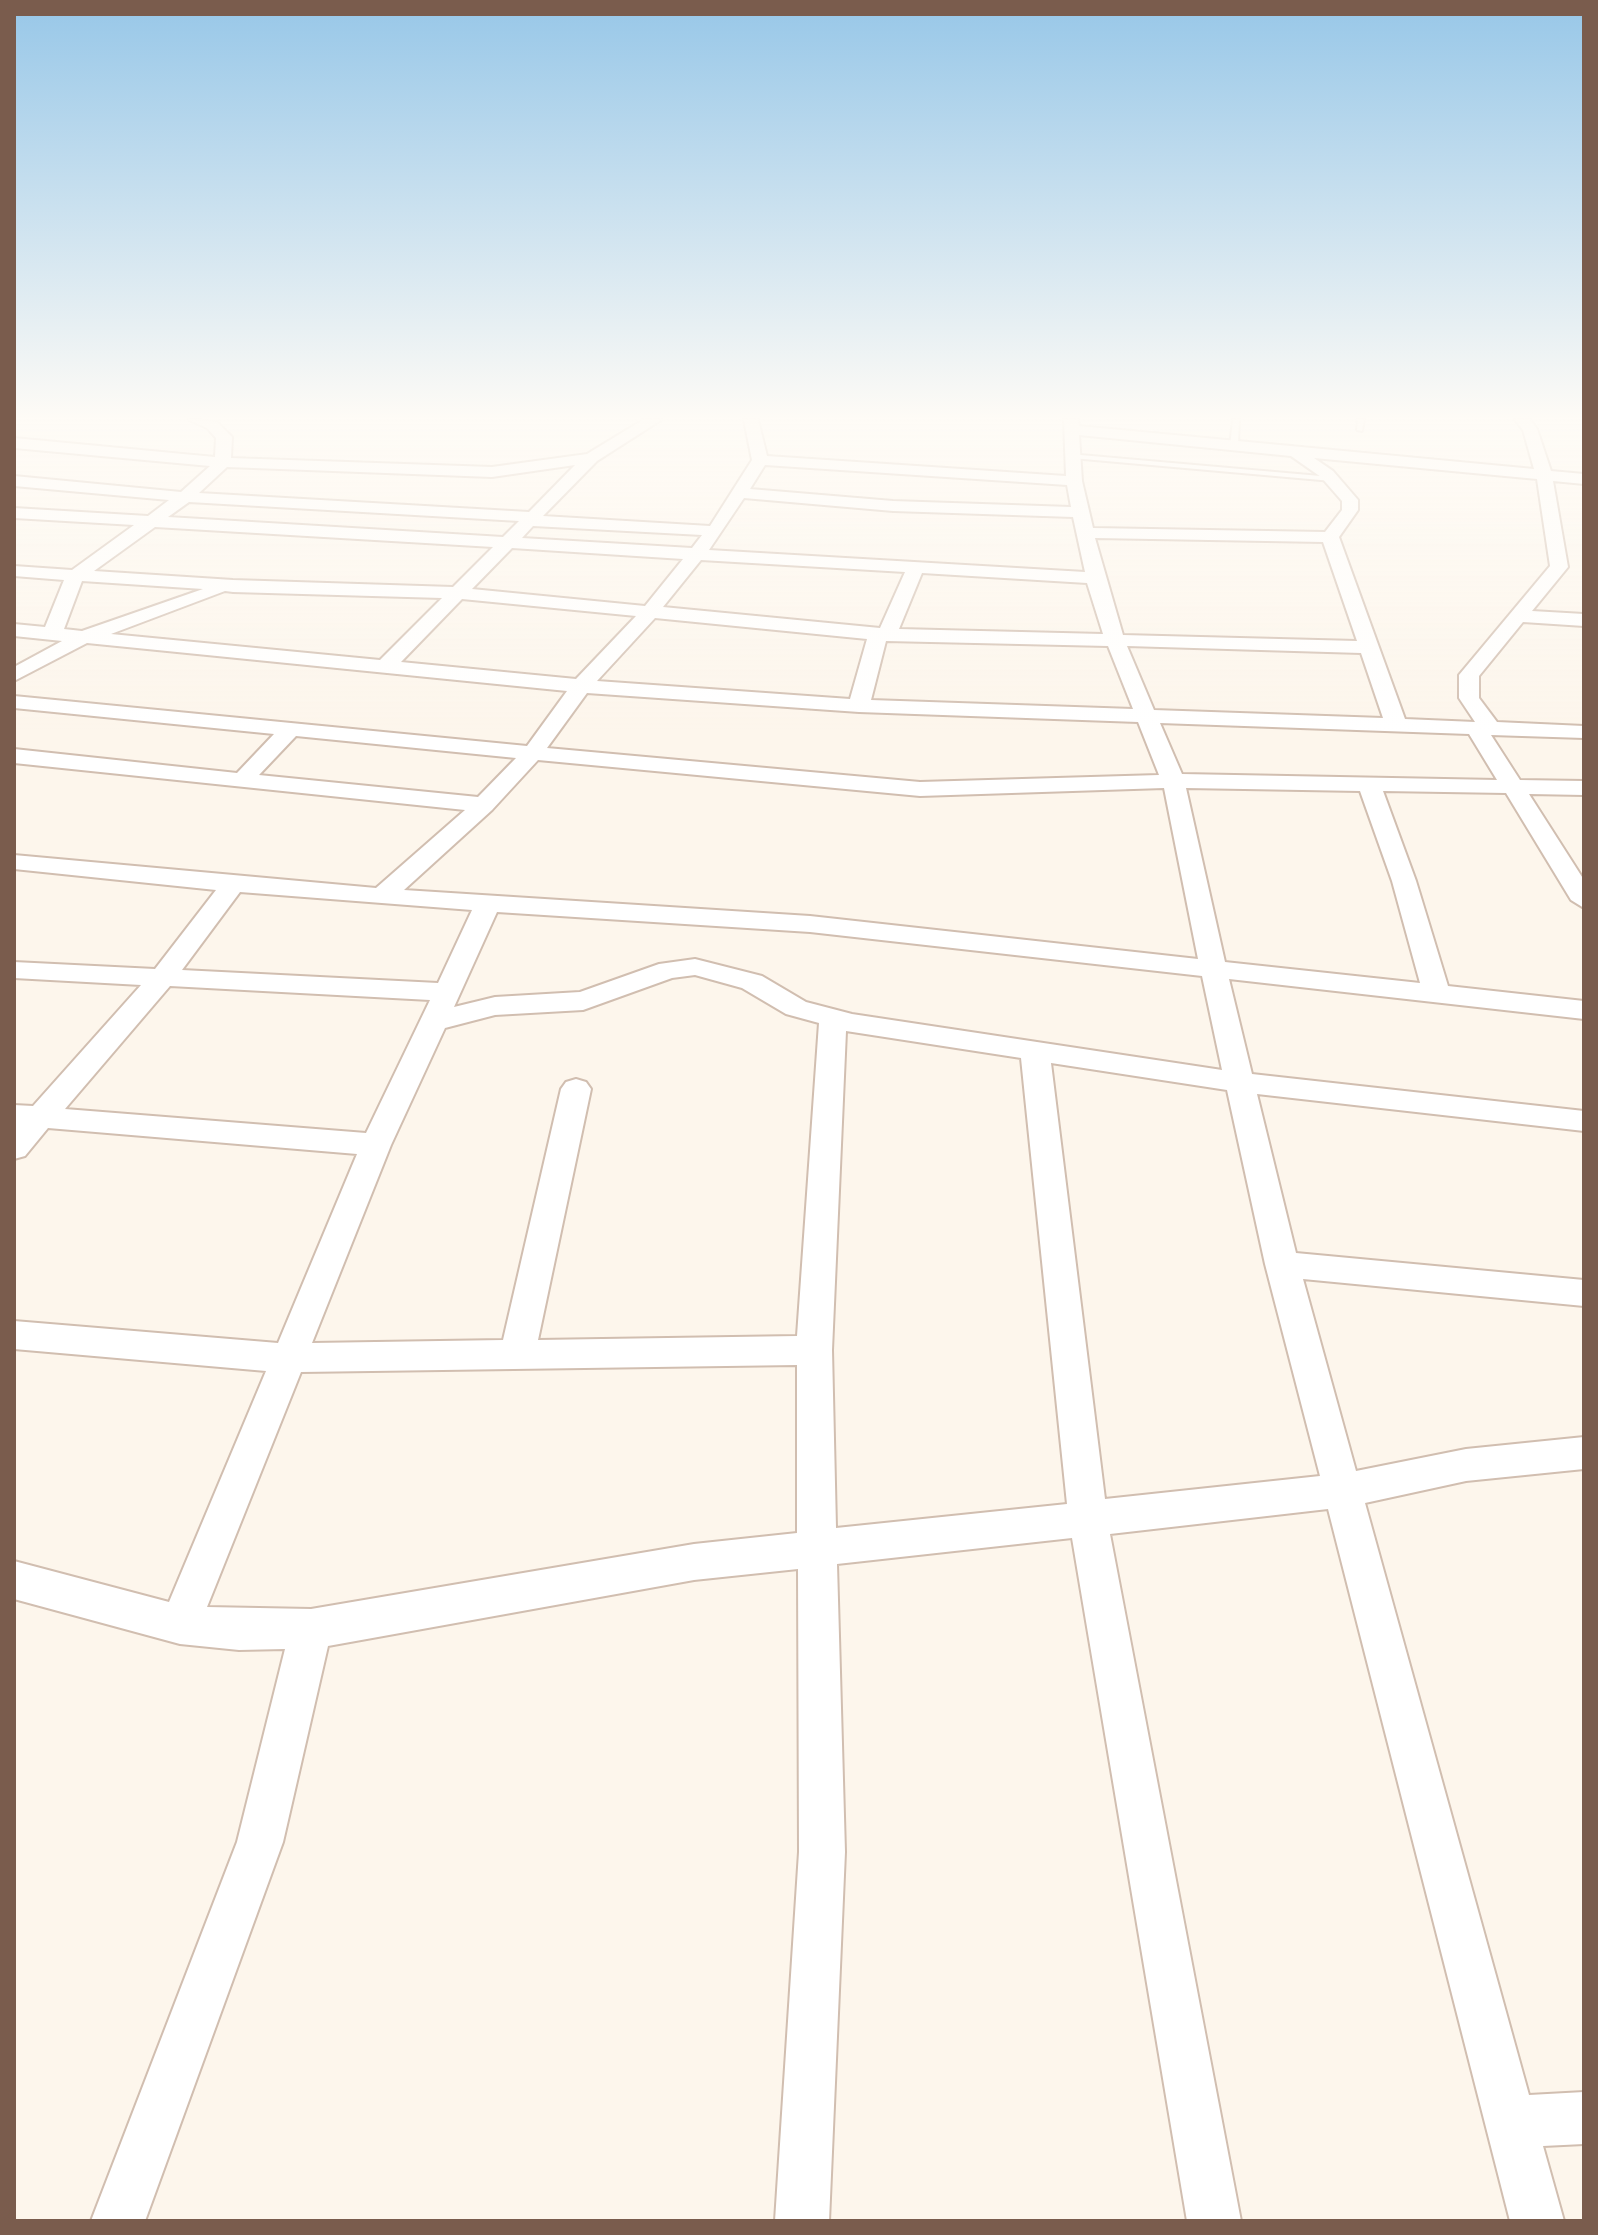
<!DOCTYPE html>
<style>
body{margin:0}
#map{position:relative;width:1598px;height:2235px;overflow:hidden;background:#fdf6ec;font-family:Signika,sans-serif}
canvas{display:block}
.frame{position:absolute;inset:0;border:16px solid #7a5c4d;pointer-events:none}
</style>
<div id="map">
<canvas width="1598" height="2235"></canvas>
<div class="frame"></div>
</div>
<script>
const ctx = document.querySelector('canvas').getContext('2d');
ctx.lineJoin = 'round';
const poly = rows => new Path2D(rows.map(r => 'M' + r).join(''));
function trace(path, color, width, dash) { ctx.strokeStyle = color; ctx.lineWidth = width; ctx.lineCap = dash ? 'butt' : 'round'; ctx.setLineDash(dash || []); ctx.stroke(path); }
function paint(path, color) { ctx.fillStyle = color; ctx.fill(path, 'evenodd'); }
const lane = poly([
 [1233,420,1239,420,1238,446,1234,448,1230,446,1233,420],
 [1358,420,1364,420,1362,431,1357,430,1358,420],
 [1069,454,1332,477,1336,479,1332,481,1072,458,1069,454]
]);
const street = poly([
 [189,420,217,422,232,437,231,458,492,467,587,454,643,420,661,420,597,461,543,516,710,526,752,460,744,420,758,420,767,456,1066,476,1064,420,1078,420,1079,426,1534,469,1523,430,1515,420,1530,420,1537,429,1551,471,1584,474,1584,484,1553,481,1568,567,1532,611,1584,614,1584,626,1523,622,1479,676,1479,698,1497,722,1584,726,1584,738,1491,735,1520,780,1584,781,1584,795,1529,794,1584,880,1584,908,1571,900,1506,793,1383,791,1416,881,1448,986,1584,1001,1584,1019,1229,979,1252,1074,1584,1111,1584,1131,1257,1094,1296,1253,1584,1280,1584,1306,1303,1279,1356,1471,1466,1449,1584,1437,1584,1469,1466,1481,1365,1503,1529,2095,1584,2092,1584,2144,1543,2146,1564,2221,1510,2221,1328,1509,1110,1534,1241,2221,1187,2221,1072,1538,837,1564,845,1852,829,2221,775,2221,799,1852,798,1569,694,1580,328,1646,283,1842,145,2221,91,2221,237,1842,285,1649,239,1650,180,1644,14,1599,14,1561,169,1602,266,1371,14,1349,14,1321,278,1343,357,1154,48,1128,25,1156,14,1159,14,1105,33,1106,141,985,14,978,14,962,155,969,216,890,14,869,14,855,376,888,465,810,14,763,14,749,237,773,274,734,14,708,14,696,527,746,567,691,87,643,14,681,14,667,62,641,14,636,14,624,45,627,64,580,14,576,14,566,72,570,134,525,14,518,14,508,148,516,169,500,14,486,14,476,181,492,210,466,14,448,14,438,215,457,216,438,207,428,189,420],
 [1079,435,1291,456,1321,477,1342,501,1342,510,1325,532,1093,528,1082,481,1079,435],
 [1314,458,1537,479,1550,566,1459,675,1459,698,1475,722,1405,719,1339,537,1358,510,1358,500,1333,471,1314,458],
 [575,465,529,512,199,493,227,467,492,477,575,465],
 [765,465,1067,485,1071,507,893,501,750,489,765,465],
 [744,498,893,511,1073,517,1085,572,709,550,744,498],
 [189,502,519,521,503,537,168,517,189,502],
 [533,526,702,535,692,548,522,538,533,526],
 [155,527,493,547,453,587,233,580,94,571,155,527],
 [1095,538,1323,542,1357,641,1123,635,1095,538],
 [512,548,683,559,645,606,472,589,512,548],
 [701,560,905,572,880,628,663,607,701,560],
 [922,573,1087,583,1103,634,899,629,922,573],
 [82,581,203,589,82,631,64,629,82,581],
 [225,591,233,592,442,598,380,660,111,634,225,591],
 [462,599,636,616,576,679,401,662,462,599],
 [655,618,867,639,850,699,597,681,655,618],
 [886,641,1108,646,1133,709,871,700,886,641],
 [1127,646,1361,653,1383,718,1154,710,1127,646],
 [587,693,859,712,1138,722,1159,775,920,782,547,748,587,693],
 [1160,723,1469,734,1497,780,1182,774,1160,723],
 [296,736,516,758,478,797,259,775,296,736],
 [538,760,920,796,1164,788,1198,959,810,916,404,890,492,810,538,760],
 [1186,788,1360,791,1392,881,1420,983,1225,962,1186,788],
 [240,892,472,910,438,983,182,970,240,892],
 [497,912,810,932,1202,976,1222,1070,852,1014,806,1002,762,976,695,959,659,964,580,992,495,997,454,1007,497,912],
 [695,975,742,988,786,1014,819,1023,797,1336,538,1340,591,1089,586,1082,576,1079,566,1082,561,1089,503,1340,312,1343,391,1145,445,1028,495,1015,583,1010,672,978,695,975],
 [170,986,430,1000,366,1133,65,1109,170,986],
 [846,1031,1021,1058,1067,1504,836,1528,832,1350,846,1031],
 [1051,1063,1227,1090,1265,1264,1320,1476,1105,1499,1051,1063],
 [797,1365,797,1533,694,1544,311,1609,207,1607,301,1372,797,1365]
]);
trace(lane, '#d1beb0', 4);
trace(street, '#d1beb0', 4);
paint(lane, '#fff');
paint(street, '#fff');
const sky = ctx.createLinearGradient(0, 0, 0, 733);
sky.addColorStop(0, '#97c7e8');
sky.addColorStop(0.57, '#fefbf6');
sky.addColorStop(1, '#fefbf600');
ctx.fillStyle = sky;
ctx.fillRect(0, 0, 1598, 733);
</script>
